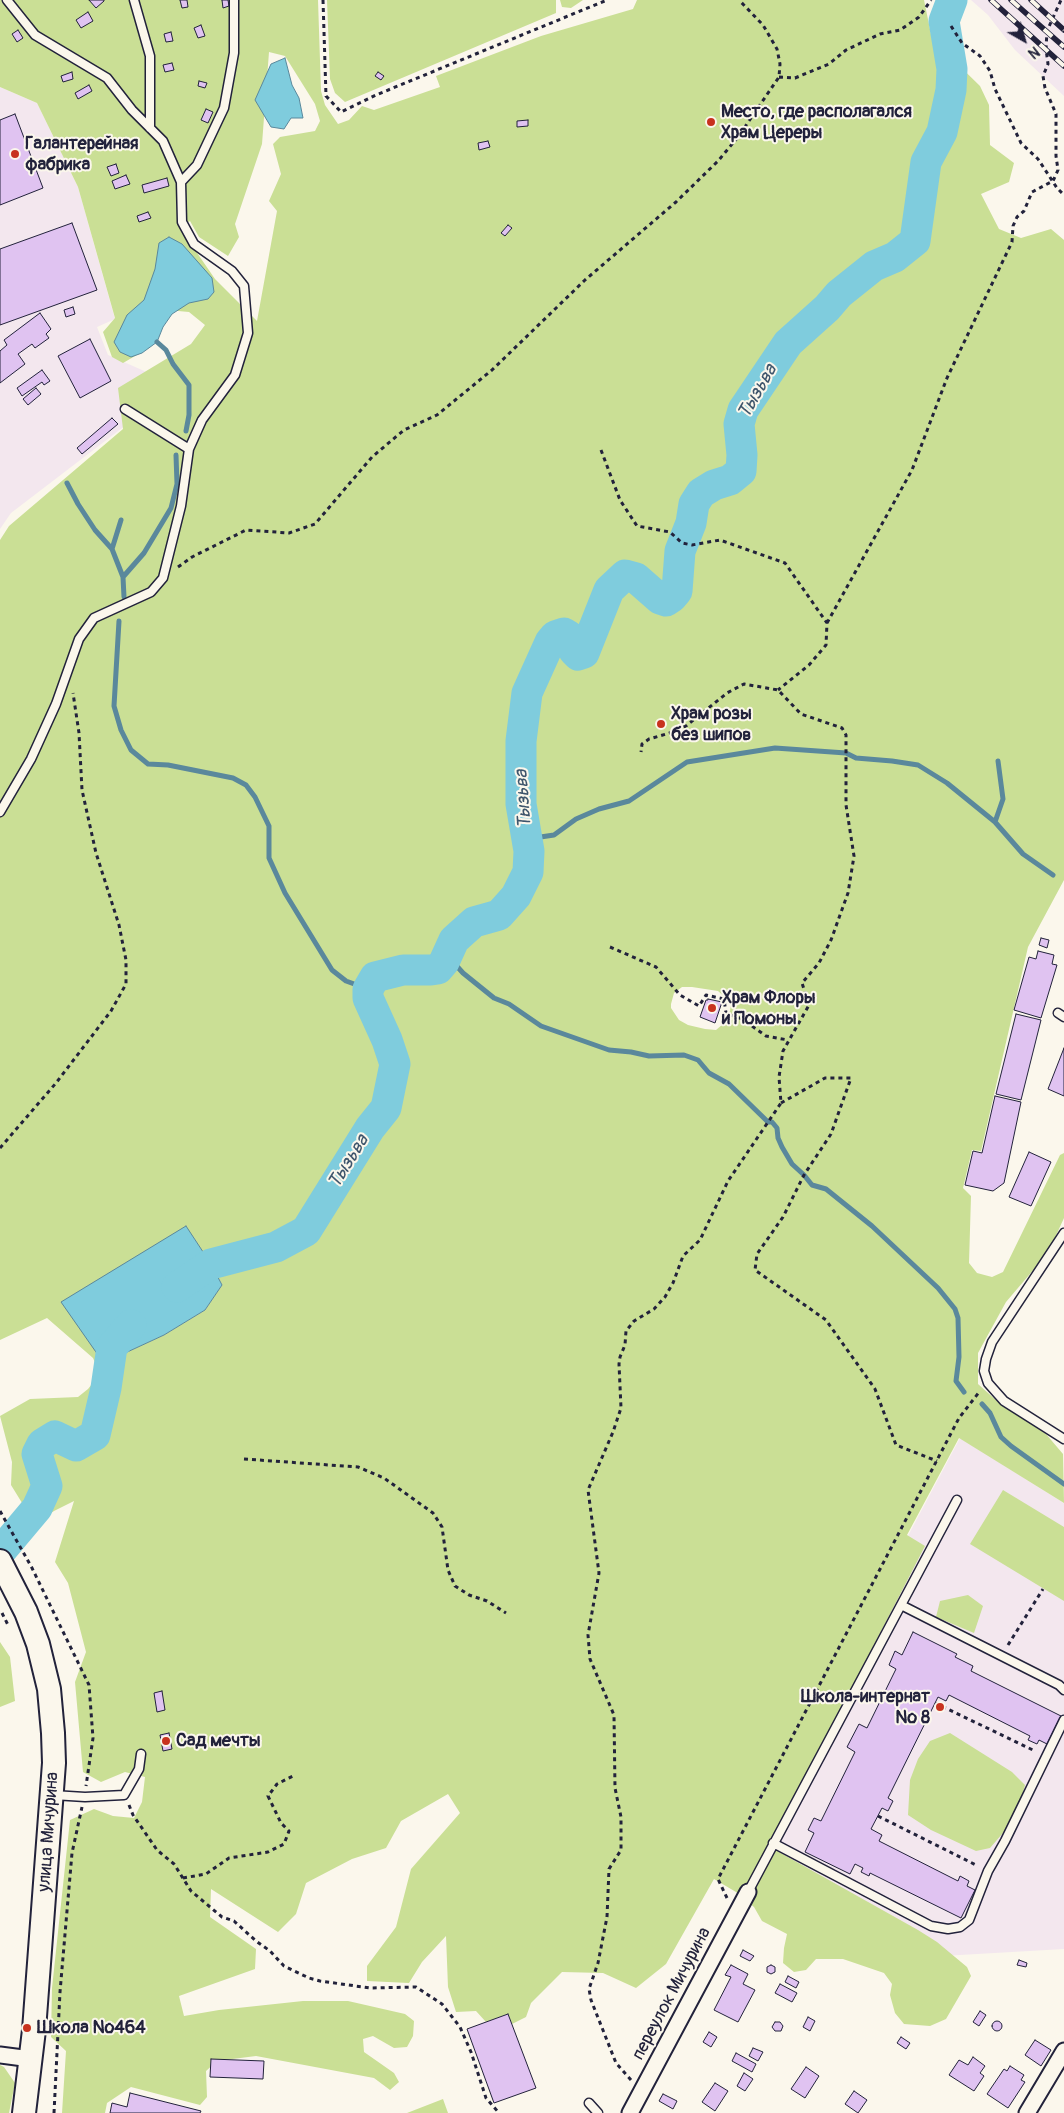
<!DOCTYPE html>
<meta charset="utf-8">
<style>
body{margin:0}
#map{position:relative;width:1064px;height:2113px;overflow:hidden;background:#fbf7ec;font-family:Pangolin,sans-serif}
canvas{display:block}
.north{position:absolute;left:999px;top:15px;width:50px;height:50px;-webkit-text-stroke:4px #fbf7ec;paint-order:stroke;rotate:142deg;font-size:14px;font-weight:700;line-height:20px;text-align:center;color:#22223b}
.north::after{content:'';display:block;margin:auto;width:18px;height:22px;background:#22223b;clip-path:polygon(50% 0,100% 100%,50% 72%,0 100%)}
</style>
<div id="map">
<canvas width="1064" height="2113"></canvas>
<div class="north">N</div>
</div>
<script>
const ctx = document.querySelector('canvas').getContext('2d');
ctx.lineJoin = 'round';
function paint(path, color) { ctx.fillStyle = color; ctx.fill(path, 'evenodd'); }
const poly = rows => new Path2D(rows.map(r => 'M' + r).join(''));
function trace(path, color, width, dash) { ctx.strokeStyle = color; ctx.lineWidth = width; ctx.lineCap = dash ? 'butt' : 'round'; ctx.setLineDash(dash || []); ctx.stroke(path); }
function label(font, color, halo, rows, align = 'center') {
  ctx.font = font + ' Pangolin,sans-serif'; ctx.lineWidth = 4; ctx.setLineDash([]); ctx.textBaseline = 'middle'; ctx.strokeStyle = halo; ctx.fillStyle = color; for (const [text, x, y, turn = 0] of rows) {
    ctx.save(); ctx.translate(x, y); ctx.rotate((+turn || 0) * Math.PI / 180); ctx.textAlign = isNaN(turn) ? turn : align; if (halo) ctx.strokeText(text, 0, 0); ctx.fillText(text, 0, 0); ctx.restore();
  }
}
paint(poly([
 [971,0,1064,0,1064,96,1015,50,988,15],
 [0,87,37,103,78,187,115,319,97,327,108,355,151,374,126,425,11,513,0,529],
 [960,1438,1064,1503,1064,1949,873,1960,725,1880]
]), '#f3e7ee');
paint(poly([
 [0,0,318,0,321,91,325,105,338,124,349,120,362,106,374,110,440,87,436,76,541,36,633,9,637,0,924,0,932,39,980,86,989,105,990,145,1014,163,1009,182,981,194,999,229,1021,238,1051,229,1064,240,1064,880,1028,947,981,1151,972,1150,963,1188,971,1196,969,1263,977,1273,992,1277,1003,1272,1060,1155,1064,1153,1064,1218,1053,1242,1035,1268,1006,1302,978,1353,978,1384,997,1401,1046,1434,1063,1454,1064,1503,959,1438,907,1535,925,1546,770,1847,918,1930,937,1942,967,1967,971,1976,946,2019,930,2026,904,2024,895,2013,890,1995,892,1984,884,1973,843,1959,816,1959,806,1970,794,1972,783,1963,784,1948,787,1934,762,1921,754,1907,736,1892,714,1879,666,1964,636,1988,603,1973,562,1972,531,2003,526,2017,512,2024,508,2014,486,2022,476,2011,456,2012,448,1987,446,1936,422,1962,409,1983,367,1981,367,1966,396,1927,411,1869,460,1813,448,1794,401,1821,386,1848,352,1859,306,1883,296,1914,278,1932,211,1889,210,1917,256,1949,255,1969,179,1996,184,2016,219,2010,303,2001,348,2001,405,2014,414,2021,413,2036,407,2047,394,2048,373,2036,363,2039,364,2052,394,2073,399,2082,390,2090,374,2078,256,2056,217,2061,206,2071,207,2097,200,2105,131,2087,107,2103,105,2113,62,2113,66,2051,51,2037,52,1988,70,1820,94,1809,113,1816,134,1818,142,1802,145,1777,125,1772,101,1782,83,1772,75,1682,86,1652,68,1583,55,1562,74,1501,54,1511,35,1524,11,1485,12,1462,0,1416,30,1399,78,1397,88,1389,100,1374,93,1358,47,1318,0,1340,0,540,9,526,123,429,118,388,191,344,205,325,189,312,167,310,149,348,123,363,112,357,103,332,115,318,78,187,37,103,0,87],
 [269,52,285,56,315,104,320,121,315,131,280,137,273,144,281,174,269,201,277,211,257,321,215,279,180,228,190,221,199,237,228,256,239,237,235,224,262,144],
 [682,987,692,987,718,991,729,1001,731,1004,730,1011,723,1024,716,1030,705,1029,688,1025,679,1020,671,1008,671,1004,674,993],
 [186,1227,211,1264,222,1285,205,1310,164,1335,110,1360],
 [327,0,556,0,556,13,345,102,335,93,330,79],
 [560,0,583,0,571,8,562,7],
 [1003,1490,1064,1527,1064,1601,970,1544],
 [968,1595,983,1606,974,1633,936,1617,940,1601],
 [0,1642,10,1657,15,1701,0,1707],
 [950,1733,1012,1772,1025,1785,1021,1800,1009,1826,990,1848,976,1851,931,1830,908,1815,910,1780,918,1759,930,1741],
 [0,2065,4,2067,15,2083,9,2113,0,2113],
 [443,2099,448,2113,407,2113]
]), '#cadf95');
const water = poly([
 [285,58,292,85,299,98,303,118,291,118,284,129,271,127,255,100,271,64,285,58],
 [169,237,182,244,212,278,214,292,208,299,189,303,172,314,163,327,157,342,142,353,131,357,120,352,114,342,127,315,144,300,155,269,159,243,169,237],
 [186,1226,211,1264,222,1285,205,1310,164,1335,110,1360,98,1355,61,1302,186,1226]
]);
paint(water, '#7fccdd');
trace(water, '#5a889c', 1);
trace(poly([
 [157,342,166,350,173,364,189,385,189,415,186,431],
 [67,483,78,504,95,530,112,549,123,577,124,597],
 [112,549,121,520],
 [123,577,144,553,171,508,177,484,176,455],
 [119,621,114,706,121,730,131,750,148,764,168,765,233,778,246,785,255,797,269,826,269,858,285,893,332,970,346,981,368,989],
 [995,822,1003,799,998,761],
 [527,839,554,835,576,819,599,809,629,801,687,762,775,748,846,753,856,758,892,761,918,765,947,783,995,822,1023,854,1053,875],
 [449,950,454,963,463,973,494,998,509,1004,541,1026,609,1050,631,1052,649,1056,684,1055,698,1060,709,1073,729,1084,768,1122,772,1122,777,1128,778,1138,782,1147,792,1164,804,1175,812,1185,826,1189,872,1226,938,1288,955,1309,958,1318,959,1357,956,1381,964,1392],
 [982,1404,990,1413,1001,1437,1011,1446,1064,1484]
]), '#5a889c', 5);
trace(poly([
 [177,1287,211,1264,276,1247,306,1231,370,1128,386,1108,395,1064,387,1040,368,998,368,989,375,977,403,970,431,970,438,969,444,962,454,940,474,922,499,915,516,896,528,872,529,851,521,804,521,741,527,693,550,642,555,636,564,633,569,636,574,651,578,655,584,653,609,590,625,575,636,578,660,599,666,601,672,597,677,591,680,551,691,523,694,504,701,493,714,485,730,480,741,471,742,455,739,424,743,410,788,343,827,308,839,294,874,266,895,257,915,241,926,162,942,132,951,90,952,69,944,21,952,0],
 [0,1552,37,1508,47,1486,37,1454,42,1444,55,1436,76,1446,95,1435,106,1388,112,1347,131,1325]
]), '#7fccdd', 31);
const building = poly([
 [89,0,104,0,104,1,96,8,89,0],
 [180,0,187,0,188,7,182,8,180,0],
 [222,0,228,0,229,6,223,8,222,0],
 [88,12,93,21,81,28,76,20,88,12],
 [201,25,205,36,198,38,194,28,201,25],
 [18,30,23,38,17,42,12,34,18,30],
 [171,32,173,41,166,42,164,34,171,32],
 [172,63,174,70,165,72,163,65,172,63],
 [72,72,73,79,63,82,61,76,72,72],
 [378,72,384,76,381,80,375,76,378,72],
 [199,81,207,83,205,88,198,86,199,81],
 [89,85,92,91,78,99,75,93,89,85],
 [206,109,213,112,208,123,201,120,206,109],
 [15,114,43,188,0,205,0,120,15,114],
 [528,120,528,126,517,127,517,121,528,120],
 [488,141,490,147,479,150,478,143,488,141],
 [116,164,119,173,111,176,107,167,116,164],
 [126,175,130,184,115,189,112,181,126,175],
 [167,178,169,186,144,193,142,185,167,178],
 [148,212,151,218,139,222,137,216,148,212],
 [72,223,97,290,0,325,0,249,72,223],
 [508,225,512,228,505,236,501,233,508,225],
 [73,307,75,314,66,317,64,310,73,307],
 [40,313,51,329,46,334,49,338,35,348,32,344,18,354,25,364,0,383,0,351,7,345,4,340,40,313],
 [90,339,111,381,80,398,58,356,90,339],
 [42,370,50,381,44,385,42,382,22,396,17,388,42,370],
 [36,388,41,394,28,405,23,399,36,388],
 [112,418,118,424,82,454,77,448,112,418],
 [1041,938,1049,940,1047,948,1039,945,1041,938],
 [1038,951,1054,955,1052,964,1057,965,1041,1018,1014,1010,1029,957,1036,959,1038,951],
 [708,999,722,1002,715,1023,700,1017,706,1000,708,1000,708,999],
 [1016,1014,1041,1020,1021,1100,996,1094,1016,1014],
 [1064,1048,1064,1096,1048,1089,1064,1048],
 [995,1096,1021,1102,1004,1183,993,1191,965,1185,973,1151,982,1153,995,1096],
 [1029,1152,1051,1162,1031,1206,1009,1197,1029,1152],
 [913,1632,957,1654,955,1657,973,1666,971,1671,1061,1716,1047,1744,1039,1740,1037,1744,1028,1740,1030,1736,949,1695,946,1701,938,1697,888,1798,893,1801,888,1811,882,1808,871,1829,882,1835,879,1841,958,1881,960,1876,969,1881,967,1886,975,1890,961,1918,870,1873,869,1876,861,1872,863,1868,855,1864,850,1874,805,1852,814,1833,808,1830,814,1818,821,1821,855,1752,847,1747,859,1724,867,1728,896,1669,889,1665,895,1651,902,1655,913,1632],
 [162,1691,165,1710,157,1712,154,1693,162,1691],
 [169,1733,172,1749,163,1751,160,1735,169,1733],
 [743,1950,754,1956,750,1961,740,1956,743,1950],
 [1019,1960,1027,1963,1026,1967,1017,1965,1019,1960],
 [731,1965,748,1974,743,1984,755,1990,738,2022,714,2010,731,1977,725,1975,731,1965],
 [771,1965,775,1967,775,1972,771,1974,767,1972,767,1967,771,1965],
 [788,1976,799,1982,796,1988,785,1982,788,1976],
 [780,1984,797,1993,792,2002,775,1993,780,1984],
 [980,2011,986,2015,979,2026,973,2022,980,2011],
 [508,2014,536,2088,494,2103,467,2029,508,2014],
 [808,2017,815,2021,810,2031,803,2027,808,2017],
 '992 2026a5 5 0 1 1 10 0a5 5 0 1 1-10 0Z',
 [775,2022,780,2022,783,2026,781,2031,775,2031,772,2027,775,2022],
 [709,2032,717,2037,711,2047,703,2042,709,2032],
 [901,2037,910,2043,906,2049,897,2043,901,2037],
 [1035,2040,1051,2050,1041,2066,1025,2055,1035,2040],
 [753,2048,763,2052,758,2061,749,2056,753,2048],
 [736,2053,756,2064,752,2072,732,2061,736,2053],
 [973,2057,985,2066,980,2073,984,2076,974,2091,949,2075,959,2060,968,2065,973,2057],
 [211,2059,264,2061,263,2079,210,2077,211,2059],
 [1010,2066,1024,2075,1021,2080,1025,2082,1008,2108,987,2094,1004,2069,1007,2071,1010,2066],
 [806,2067,819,2076,805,2098,791,2089,806,2067],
 [744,2073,753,2079,745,2091,737,2086,744,2073],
 [715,2083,728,2091,715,2111,702,2102,715,2083],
 [854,2091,867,2100,858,2113,845,2104,854,2091],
 [130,2093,201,2111,200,2113,110,2113,112,2103,127,2107,130,2093],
 [663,2094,677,2101,673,2109,659,2101,663,2094]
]);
paint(building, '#e0c3f1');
trace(building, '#22223b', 1);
const service = poly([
 [134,0,150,56,150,128],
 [181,182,197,165,224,108,234,53,234,0],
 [125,409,189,449],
 [0,812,31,759,56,704,79,639,94,618,151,592,163,578,181,506,189,449,202,420,235,375,248,333,244,286,232,271,194,244,182,222,181,182,163,141,132,110,107,78,35,35,7,0],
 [1058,1013,1064,1017],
 [1064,1233,992,1342,986,1359,984,1371,988,1383,1004,1401,1064,1439],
 [901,1605,1059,1685,1064,1690],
 [53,1795,85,1797,124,1795,139,1769,141,1754],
 [773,1843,931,1926,948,1929,960,1927,969,1920,988,1871,1005,1841,1064,1720],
 [748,1892,957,1500],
 [589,2103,598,2113]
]);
const minor = poly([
 [0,2055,31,2059],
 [630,2113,748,1892],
 [1027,2113,1064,2051]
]);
const secondary = poly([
 [0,1561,26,1612,38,1644,49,1689,53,1733,54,1763,34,2030,24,2113]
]);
trace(service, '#22223b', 11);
trace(minor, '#22223b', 19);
trace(secondary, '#22223b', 26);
trace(poly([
 [323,0,326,96,341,112,376,95,607,0],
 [951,26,962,43,980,56,990,71,995,89,1021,143,1038,159,1057,188,1064,195],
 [779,77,795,78,829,64,846,50,880,34,900,30,919,17,931,0],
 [601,450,620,500,637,526,670,532,682,543,692,545,720,540,785,563,827,623,826,645,809,665,778,690],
 [178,567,192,557,246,530,289,533,315,524,372,457,404,430,437,415,492,370,585,280,676,202,718,161,738,137,779,77,780,64,777,49,763,25,739,0],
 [827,623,912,470,947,378,1012,242,1013,226,1017,217,1024,211,1032,192,1053,181,1058,170,1056,156,1056,114,1045,88,1043,76,1048,64,1046,49,1047,31,1061,0],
 [610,947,656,967,680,995,699,1006,706,995,724,999,726,1013,742,1019,766,1036,788,1040],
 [781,1103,825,1078,851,1078,831,1134,804,1175,783,1217,757,1254,755,1270,826,1320,875,1389,896,1445,937,1461],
 [0,1148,56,1083,111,1011,126,984,126,960,119,925,96,853,82,790,79,733,73,693],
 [244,1459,358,1467,384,1478,433,1513,442,1527,448,1570,455,1586,469,1595,487,1601,506,1613],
 [0,1511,32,1568,89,1685,93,1738,86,1786],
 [2,1613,8,1625],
 [1008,1645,1043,1589],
 [935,1703,1035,1751],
 [129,1805,133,1815,157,1850,174,1864,191,1891,222,1917,234,1921,256,1941,270,1951,284,1966,309,1978,320,1981,370,1988,416,1987,442,2004,460,2027,471,2052,486,2098,499,2113],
 [878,1816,978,1866],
 [183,1878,206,1874,229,1858,268,1852,284,1844,289,1831,281,1823,268,1796,277,1784,293,1776],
 [727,1898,718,1879,959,1418,980,1391],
 [631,2080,616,2063,591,2000,589,1989,598,1963,607,1917,609,1869,621,1850,621,1817,615,1788,614,1715,590,1659,588,1635,599,1573,588,1490,613,1432,621,1408,619,1364,620,1357,625,1345,626,1331,634,1321,654,1309,665,1297,673,1283,683,1256,700,1240,728,1181,781,1103,779,1077,783,1051,809,1005,802,983,819,963,831,940,848,893,854,856,846,805,846,735,842,728,801,714,778,690,744,684,727,693,686,726,673,732,649,739,642,744,641,752],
 [54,2113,60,1992,72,1853,82,1807]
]), '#22223b', 3, [4, 4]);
trace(service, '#fbf7ec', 8);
trace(minor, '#fbf7ec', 15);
trace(secondary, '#fbf7ec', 22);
const rail = poly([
 [991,0,1064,66],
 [1011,0,1064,47],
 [1031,0,1064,30]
]);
trace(rail, '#22223b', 5.5);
trace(rail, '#fbf7ec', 4, [11]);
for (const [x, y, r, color] of [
 [711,122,5,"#c8321e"],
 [15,154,5,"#c8321e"],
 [661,724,5,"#c8321e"],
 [712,1008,5,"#c8321e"],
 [940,1707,5,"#c8321e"],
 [166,1741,5,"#c8321e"],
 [27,2028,5,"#c8321e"]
]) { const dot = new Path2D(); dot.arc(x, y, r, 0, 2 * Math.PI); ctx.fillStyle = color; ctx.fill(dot); trace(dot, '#fbf7ec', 2); }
label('bold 18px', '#22223b', '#fbf7ec', [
 ["Место, где располагался",721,112],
 ["Храм Цереры",721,133],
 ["Галантерейная",25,144],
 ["фабрика",25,165],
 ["Храм розы",671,714],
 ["без шипов",671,735],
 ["Храм Флоры",722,998],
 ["и Помоны",722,1019],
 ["Школа-интернат",930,1697,"right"],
 ["№ 8",930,1718,"right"],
 ["Сад мечты",176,1741],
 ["Школа №464",37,2028]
], 'left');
label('18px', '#22223b', '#fbf7ec', [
 ["улица Мичурина",49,1832,-86],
 ["переулок Мичурина",672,1994,-62]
]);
label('italic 19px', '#3e556c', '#fbf7ec', [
 ["Тызьва",758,392,-60],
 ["Тызьва",524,799,-94],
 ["Тызьва",349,1162,-58]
]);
</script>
